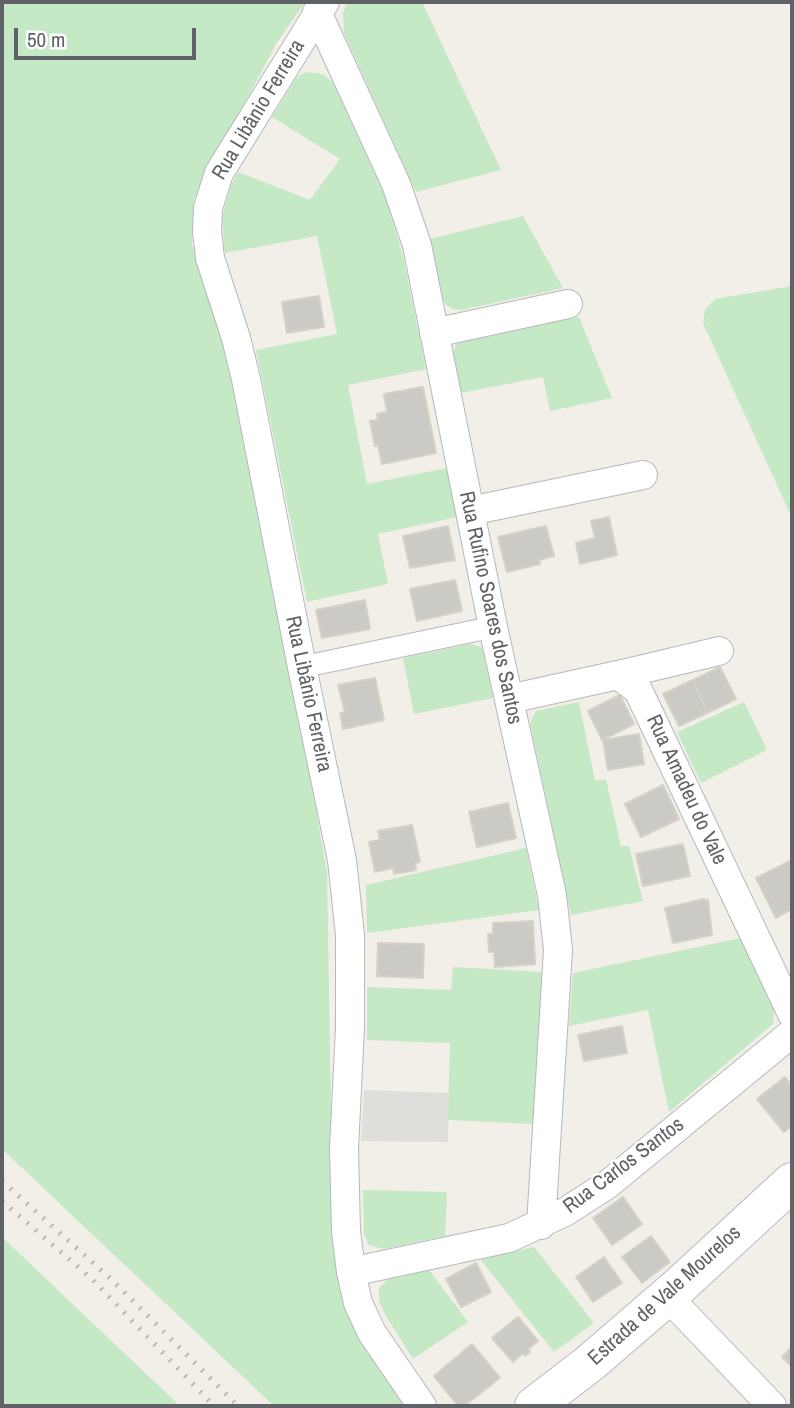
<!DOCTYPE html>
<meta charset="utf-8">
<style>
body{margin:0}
#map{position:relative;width:794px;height:1408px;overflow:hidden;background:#f1efe8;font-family:"Archivo Narrow",sans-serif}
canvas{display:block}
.frame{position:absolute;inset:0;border:4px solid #5f6368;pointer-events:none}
.scale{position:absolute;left:14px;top:28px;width:182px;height:32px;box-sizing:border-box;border:4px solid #5f6368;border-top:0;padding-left:9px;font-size:21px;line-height:24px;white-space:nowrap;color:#5f6368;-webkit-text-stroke:5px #fff;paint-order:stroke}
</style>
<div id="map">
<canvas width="794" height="1408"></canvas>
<div class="frame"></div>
<div class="scale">50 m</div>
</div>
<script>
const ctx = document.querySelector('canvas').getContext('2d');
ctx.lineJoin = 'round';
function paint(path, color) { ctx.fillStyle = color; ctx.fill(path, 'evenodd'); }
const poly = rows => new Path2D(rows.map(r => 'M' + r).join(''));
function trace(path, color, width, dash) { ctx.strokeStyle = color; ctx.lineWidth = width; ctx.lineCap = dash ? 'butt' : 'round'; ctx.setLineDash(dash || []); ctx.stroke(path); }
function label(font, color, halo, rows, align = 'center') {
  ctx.font = font + ' "Archivo Narrow",sans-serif'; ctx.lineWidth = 5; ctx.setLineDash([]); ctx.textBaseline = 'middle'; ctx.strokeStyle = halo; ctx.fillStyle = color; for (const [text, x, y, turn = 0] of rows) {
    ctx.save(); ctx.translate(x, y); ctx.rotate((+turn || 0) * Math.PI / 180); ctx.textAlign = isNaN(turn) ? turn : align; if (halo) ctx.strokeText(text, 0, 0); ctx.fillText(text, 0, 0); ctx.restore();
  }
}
paint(poly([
 [364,1090,449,1093,448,1142,361,1141]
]), '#e0deda');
paint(poly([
 [2,2,305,2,276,44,194,199,192,245,218,304,262,507,327,872,333,1230,406,1406,274,1406,2,1149],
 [347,2,422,2,501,170,416,192,344,33,343,13],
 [308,72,323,74,333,83,387,201,403,256,426,369,348,385,367,484,447,468,457,517,378,534,388,584,307,602,256,350,337,334,317,236,225,253,222,218,230,188,238,172,310,200,340,159,272,117,295,80,300,75],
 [523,216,563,288,461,310,453,309,446,305,443,299,430,239],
 [792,286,792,518,703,323,705,309,715,299],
 [579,317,612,398,550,411,543,377,461,393,453,355,456,344,461,341],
 [471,644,481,647,483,651,493,698,414,714,403,658],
 [579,702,595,781,606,779,621,846,629,846,643,901,571,915,530,723,536,711],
 [744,702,767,750,701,783,677,732],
 [526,848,539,910,367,933,366,885],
 [741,938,774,1008,773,1024,669,1112,648,1010,569,1026,573,973],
 [453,967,543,972,533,1124,448,1120,450,1043,367,1040,367,987,451,990],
 [363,1190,447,1192,445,1236,384,1249,369,1245,364,1234],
 [2,1237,180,1406,2,1406],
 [534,1247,594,1323,554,1352,480,1259],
 [429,1270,468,1322,413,1359,386,1316,379,1301,379,1288,387,1280]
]), '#c5e8c5');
const building = poly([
 [319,296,324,327,287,333,282,302,319,296],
 [423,387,436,453,382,464,378,445,375,446,370,421,378,420,377,414,387,412,384,394,423,387],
 [609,517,617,555,580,564,576,543,595,538,591,521,609,517],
 [448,526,455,560,410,568,403,536,448,526],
 [546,526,554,556,539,560,540,564,507,572,498,537,546,526],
 [455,580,462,611,417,621,410,589,455,580],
 [365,600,370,629,322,638,316,610,365,600],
 [720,667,736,699,707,713,693,680,720,667],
 [375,678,384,720,343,729,340,713,345,712,338,685,375,678],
 [693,680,707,713,679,726,663,694,693,680],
 [620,695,634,724,602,740,588,711,620,695],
 [639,734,644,764,608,770,603,740,639,734],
 [663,785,679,819,641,837,625,804,663,785],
 [508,803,516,838,477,847,469,812,508,803],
 [412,825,420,862,415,863,416,870,394,874,393,868,375,872,369,842,380,840,378,831,412,825],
 [683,844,690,876,643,886,636,854,683,844],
 [792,860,792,909,776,918,756,878,792,860],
 [704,899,705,901,708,900,712,935,673,943,665,908,704,899],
 [533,921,535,964,495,967,494,952,489,952,488,934,493,934,493,923,533,921],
 [378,943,424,944,423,978,377,976,378,943],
 [622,1026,627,1053,584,1061,578,1035,622,1026],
 [785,1077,792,1086,792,1126,784,1132,757,1099,785,1077],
 [623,1197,642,1224,612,1245,593,1218,623,1197],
 [651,1236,670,1262,642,1283,622,1257,651,1236],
 [604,1257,622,1283,593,1302,576,1277,604,1257],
 [476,1263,491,1292,461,1307,446,1279,476,1263],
 [518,1317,538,1341,528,1349,530,1352,525,1356,523,1353,513,1362,492,1338,518,1317],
 [472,1344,500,1378,464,1406,458,1406,434,1376,472,1344],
 [792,1347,792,1367,782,1357,792,1347]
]);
paint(building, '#cccac5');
trace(building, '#d6d1c6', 2);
const pedestrian = poly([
 [302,667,493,627]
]);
const minor = poly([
 [325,2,219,173,208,208,207,231,210,258,236,338,246,379,302,667,342,860,350,935,350,1028,344,1148,346,1231,351,1272,358,1303,372,1333,422,1406],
 [317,12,396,184,417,245,493,627,552,895,558,950,541,1225],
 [434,333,568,304],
 [470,511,643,475],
 [618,675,719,651],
 [509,699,618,675,638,690,792,1014],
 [351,1272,509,1238,565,1212,607,1185,792,1033],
 [667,1296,772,1406]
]);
const secondary = poly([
 [534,1406,590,1363,677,1288,792,1182]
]);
trace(pedestrian, '#b5b8bc', 23);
trace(minor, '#b5b8bc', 30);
trace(secondary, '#b6babf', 40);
trace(pedestrian, '#fff', 21);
trace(minor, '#fff', 28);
trace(secondary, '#fff', 38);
trace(poly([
 [2,1181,111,1279,238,1406],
 [2,1201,92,1279,214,1406]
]), '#b6b7b8', 5, [2, 9]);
label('21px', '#5f6368', '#fff', [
 ["Rua Libânio Ferreira",259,110,-59],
 ["Rua Rufino Soares dos Santos",490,608,78],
 ["Rua Libânio Ferreira",308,694,78],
 ["Rua Amadeu do Vale",686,790,65],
 ["Rua Carlos Santos",624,1166,-37],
 ["Estrada de Vale Mourelos",665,1296,-42]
]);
</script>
